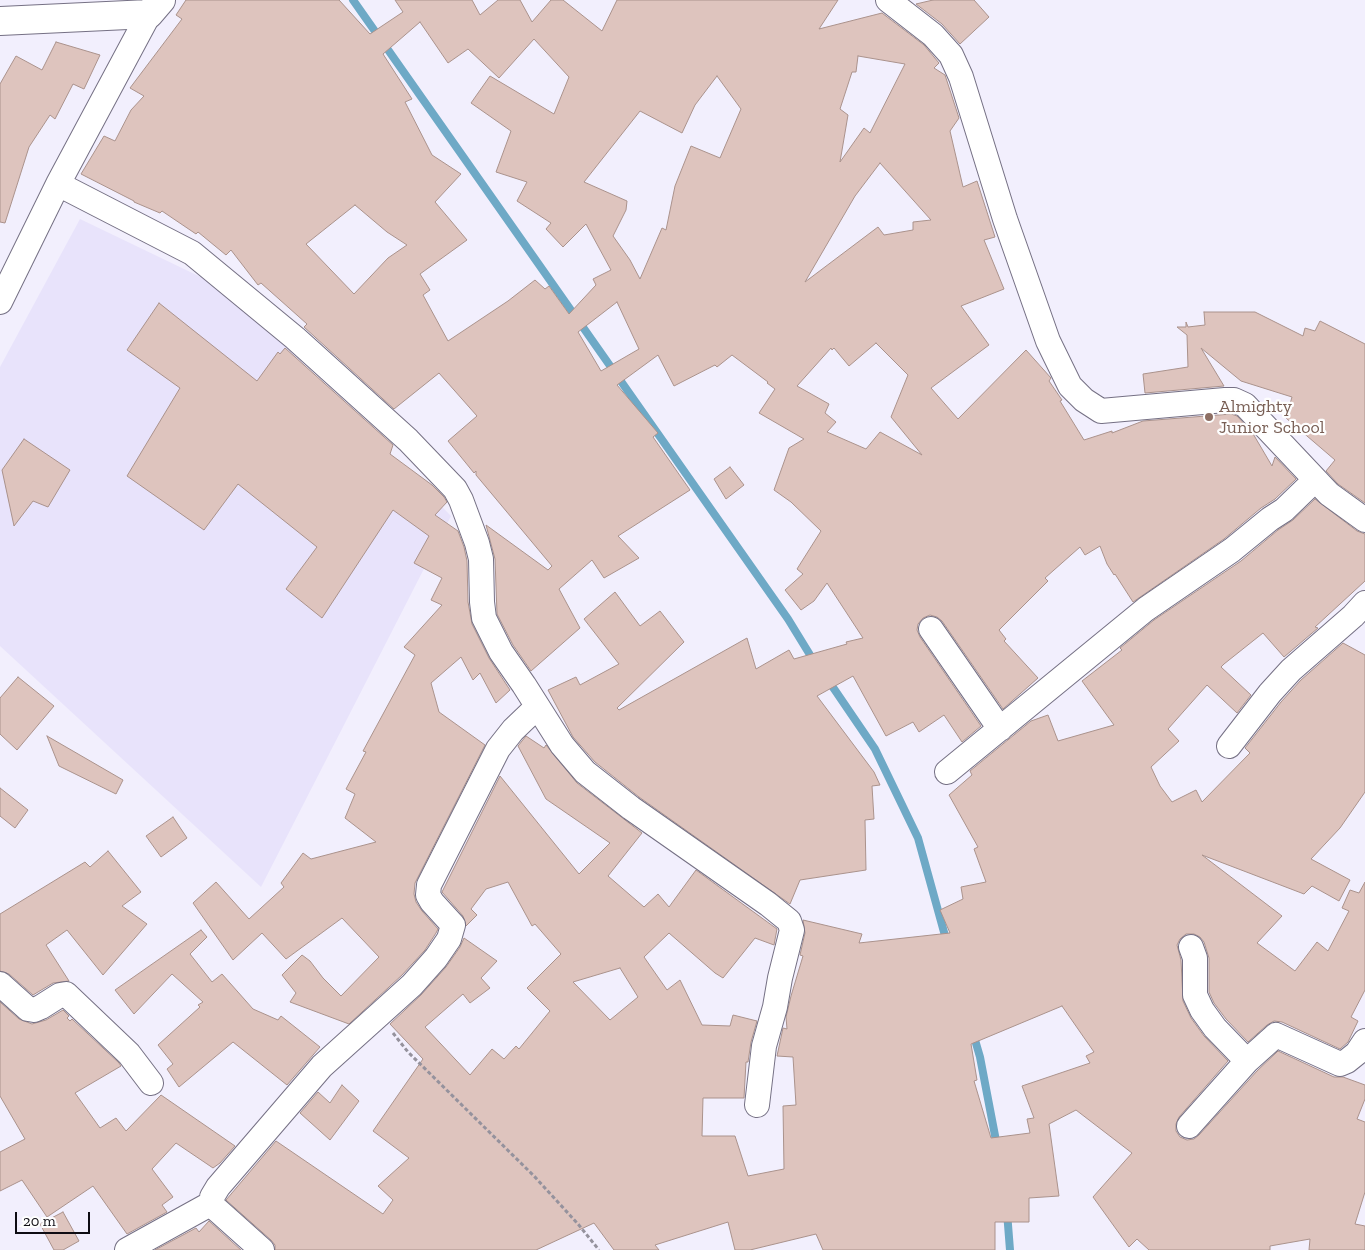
<!DOCTYPE html>
<style>
body{margin:0}
#map{position:relative;width:1365px;height:1250px;overflow:hidden;background:#f2effd;font-family:"Zilla Slab",serif}
canvas{display:block}
.scale{position:absolute;left:15px;top:1212px;width:75px;height:22px;box-sizing:border-box;border:2px solid #0e0c13;border-top:0;padding-left:6px;font-size:15px;line-height:18px;white-space:nowrap;color:#0e0c13;-webkit-text-stroke:4px #fefefe;paint-order:stroke}
</style>
<div id="map">
<canvas width="1365" height="1250"></canvas>
<div class="scale">20 m</div>
</div>
<script>
const ctx = document.querySelector('canvas').getContext('2d');
ctx.lineJoin = 'round';
function paint(path, color) { ctx.fillStyle = color; ctx.fill(path, 'evenodd'); }
const poly = rows => new Path2D(rows.map(r => 'M' + r).join(''));
function trace(path, color, width, dash) { ctx.strokeStyle = color; ctx.lineWidth = width; ctx.lineCap = dash ? 'butt' : 'round'; ctx.setLineDash(dash || []); ctx.stroke(path); }
function label(font, color, halo, rows, align = 'center') {
  ctx.font = font + ' "Zilla Slab",serif'; ctx.lineWidth = 4.5; ctx.setLineDash([]); ctx.textBaseline = 'middle'; ctx.strokeStyle = halo; ctx.fillStyle = color; for (const [text, x, y, turn = 0] of rows) {
    ctx.save(); ctx.translate(x, y); ctx.rotate((+turn || 0) * Math.PI / 180); ctx.textAlign = isNaN(turn) ? turn : align; if (halo) ctx.strokeText(text, 0, 0); ctx.fillText(text, 0, 0); ctx.restore();
  }
}
paint(poly([
 [80,219,236,294,451,516,261,887,0,646,0,367]
]), '#e8e3fb');
trace(poly([
 [353,0,788,619,815,663],
 [828,680,875,749,918,838,947,943],
 [973,1033,980,1057,997,1146],
 [1007,1212,1010,1250]
]), '#6ea9c6', 8);
const building = poly([
 [186,0,339,0,370,34,403,12,395,0,472,0,480,15,498,0,520,0,532,22,551,0,563,0,602,31,617,0,838,0,819,29,882,13,924,45,939,63,934,68,945,75,959,118,950,131,963,187,977,181,995,237,984,240,1004,289,961,306,989,345,931,388,958,419,1026,350,1051,378,1049,381,1062,400,1060,401,1084,440,1112,431,1112,433,1143,421,1231,414,1237,416,1252,432,1272,466,1275,457,1296,479,1275,499,1261,508,1224,539,1133,602,1115,574,1114,575,1107,564,1100,546,1085,555,1080,547,1045,578,1048,581,999,630,1006,639,1004,641,1038,678,1003,709,942,621,937,617,930,615,923,618,918,624,917,630,920,637,981,726,962,742,944,715,919,732,913,722,886,736,853,676,817,696,874,772,880,785,872,786,874,819,865,820,866,870,800,880,790,904,639,797,595,762,573,737,548,690,576,677,580,685,619,664,584,619,615,592,640,626,660,611,684,642,617,708,619,710,747,638,756,669,789,650,794,659,847,644,846,642,863,638,827,583,814,601,801,610,785,590,803,574,797,569,821,531,791,502,774,490,789,448,804,439,759,413,775,389,767,383,768,382,732,355,717,367,715,365,674,386,658,355,617,385,658,433,653,437,690,490,618,536,639,558,604,578,592,560,559,589,580,628,531,671,513,645,497,614,495,559,486,525,548,570,552,566,476,475,476,471,474,473,448,441,477,416,439,373,394,409,304,327,307,324,261,283,258,285,231,250,226,255,198,232,196,234,162,211,160,213,134,202,134,201,81,174,104,136,115,141,131,110,144,96,130,88,182,19,176,15,186,0],
 [420,22,448,63,468,49,499,78,534,39,569,77,554,114,490,76,471,103,511,131,496,172,527,182,517,201,551,223,546,229,563,247,586,224,611,270,593,279,596,285,569,314,549,286,545,289,535,280,508,301,448,341,423,295,430,290,420,274,467,240,435,202,461,174,432,155,405,102,412,99,383,54,420,22],
 [858,56,905,64,870,133,864,128,840,162,848,115,840,109,852,72,856,72,858,56],
 [717,76,741,109,720,158,691,146,675,186,666,230,662,228,640,279,630,260,613,236,626,210,627,201,584,182,640,111,682,133,695,105,717,76],
 [880,163,931,220,913,222,913,230,884,235,878,227,805,282,855,196,880,163],
 [355,205,387,232,407,245,388,258,354,294,306,244,355,205],
 [617,302,639,349,601,371,578,332,617,302],
 [876,343,908,375,891,417,922,455,880,432,866,449,827,432,836,422,825,413,829,404,797,386,831,348,832,350,834,348,849,366,876,343],
 [933,0,974,0,989,17,960,44,942,24,916,4,933,0],
 [56,42,100,55,84,89,73,84,55,119,50,115,29,147,5,223,0,222,0,84,16,56,42,70,56,42],
 [159,303,257,381,278,352,280,354,285,348,393,445,390,454,432,485,444,497,447,502,435,515,458,531,464,547,467,561,468,602,472,624,489,658,510,690,496,703,480,673,473,680,461,657,431,683,439,712,485,745,415,883,414,894,416,902,422,911,438,929,436,933,425,950,402,975,349,1024,290,1002,296,993,282,975,302,955,310,961,323,978,341,996,379,957,342,918,286,959,262,933,233,960,193,903,216,882,249,919,284,887,281,883,303,853,311,859,376,842,345,818,355,794,346,789,366,752,363,751,415,655,404,647,442,605,431,600,442,578,414,563,429,536,393,510,322,618,286,589,317,547,238,484,204,530,127,476,180,388,127,350,159,303],
 [1204,312,1255,312,1303,336,1305,328,1315,331,1320,321,1365,344,1365,503,1338,484,1326,471,1335,460,1286,418,1292,397,1241,381,1201,348,1224,386,1145,393,1143,374,1188,367,1187,335,1177,327,1186,327,1186,322,1188,327,1205,325,1204,312],
 [24,439,70,470,48,507,33,501,14,526,2,470,24,439],
 [730,467,744,485,726,499,714,479,730,467],
 [1315,499,1357,531,1365,534,1365,581,1315,627,1318,628,1284,657,1263,633,1224,664,1221,667,1251,695,1237,713,1207,685,1168,729,1179,741,1151,767,1160,786,1172,802,1196,790,1202,802,1250,753,1245,748,1281,702,1301,680,1343,643,1365,655,1365,792,1340,828,1311,859,1350,880,1339,901,1312,886,1304,894,1202,855,1282,916,1257,943,1295,971,1317,942,1328,951,1349,911,1342,908,1350,890,1359,893,1365,882,1365,990,1351,1017,1358,1021,1348,1042,1340,1049,1282,1022,1274,1021,1267,1025,1248,1042,1226,1019,1214,1003,1209,992,1209,958,1204,942,1200,937,1194,934,1186,934,1180,939,1177,945,1181,960,1183,1001,1191,1018,1204,1036,1228,1061,1179,1117,1176,1124,1176,1131,1180,1137,1187,1140,1194,1139,1199,1135,1257,1071,1278,1051,1334,1077,1343,1077,1365,1085,1365,1099,1357,1119,1365,1122,1365,1192,1355,1224,1365,1226,1365,1250,1309,1250,1310,1239,1270,1246,1270,1250,1149,1250,1137,1239,1129,1247,1093,1197,1132,1153,1076,1110,1049,1124,1059,1196,1029,1198,1029,1222,995,1222,995,1250,823,1250,816,1234,750,1250,735,1250,728,1222,655,1245,659,1250,614,1250,594,1223,536,1250,275,1250,275,1245,271,1240,226,1200,276,1141,383,1214,393,1200,378,1186,409,1158,373,1131,423,1059,390,1024,421,995,446,967,460,947,464,938,497,961,481,978,490,988,470,1003,463,994,425,1027,470,1075,492,1049,504,1059,516,1046,519,1049,550,1011,527,988,561,954,535,924,532,926,508,882,486,889,471,909,477,915,466,926,463,916,442,892,500,776,579,874,610,843,546,799,518,746,526,736,544,748,546,745,577,783,642,833,608,876,644,907,658,894,669,907,696,870,777,929,774,945,755,938,723,978,715,973,669,933,644,957,667,990,680,980,702,1025,730,1026,733,1015,757,1021,751,1042,748,1062,746,1062,744,1098,703,1098,702,1136,735,1136,748,1176,784,1169,783,1106,796,1105,793,1057,777,1056,783,1028,787,1029,786,1017,791,996,803,956,800,955,805,933,803,920,862,934,859,943,950,933,940,910,963,899,961,887,986,882,974,849,978,847,949,795,972,775,970,771,1031,721,1048,715,1058,741,1114,725,1082,681,1122,650,1120,648,1154,620,1241,561,1278,530,1293,520,1315,499],
 [620,968,638,997,610,1020,573,982,620,968],
 [1062,1006,1094,1052,1086,1056,1090,1063,1022,1086,1034,1118,1027,1119,1030,1133,991,1138,974,1081,977,1080,971,1044,1062,1006],
 [18,677,54,706,17,750,0,734,0,698,18,677],
 [47,736,123,780,116,794,59,766,47,736],
 [0,788,28,810,15,828,0,816,0,788],
 [173,817,187,838,161,857,146,836,173,817],
 [108,851,141,892,122,906,147,924,103,975,67,930,46,945,69,981,53,983,33,995,9,974,0,971,0,914,85,862,90,867,108,851],
 [201,930,207,937,190,954,212,982,222,974,253,1009,278,1020,281,1016,320,1047,287,1085,233,1042,179,1087,167,1069,173,1064,158,1045,200,1007,198,1005,203,1002,172,974,134,1014,115,990,201,930],
 [0,1002,19,1019,32,1024,46,1020,63,1010,69,1016,67,1018,70,1021,72,1019,119,1063,121,1066,75,1093,100,1128,116,1118,126,1131,161,1095,235,1146,220,1163,213,1168,176,1143,152,1169,173,1197,162,1205,167,1212,127,1234,93,1186,47,1217,22,1180,0,1191,0,1152,25,1139,0,1096,0,1002],
 [342,1085,359,1101,330,1140,300,1113,318,1092,330,1103,342,1085],
 [63,1212,79,1241,63,1250,54,1250,40,1224,63,1212],
 [209,1221,241,1250,155,1250,196,1228,199,1232,209,1221]
]);
paint(building, '#dec4be');
trace(building, '#aa928c', 1);
const minor = poly([
 [888,0,933,35,951,55,961,77,1005,219,1048,341,1070,386,1084,400,1101,411,1225,400,1234,400,1245,405,1329,494,1365,520],
 [58,184,192,253,295,338,408,440,455,489,461,500,477,543,481,559,482,602,484,618,501,652,524,685,562,745,585,772,631,808,768,904,789,921,792,930,780,978,775,1007,764,1046,757,1105],
 [0,302,58,184,149,14],
 [931,629,1000,729],
 [1229,746,1270,693,1291,670,1353,616,1365,603],
 [947,772,1146,609,1232,550,1270,519,1284,510,1315,480],
 [1191,947,1195,958,1195,995,1202,1010,1215,1028,1247,1061],
 [0,984,28,1009,34,1010,41,1007,60,995,66,994,129,1054,151,1083],
 [1189,1126,1247,1061,1276,1035,1340,1064,1347,1061,1357,1053,1365,1041],
 [127,1250,212,1203],
 [262,1250,215,1208,212,1203,212,1197,218,1187,322,1066,412,985,436,958,449,939,453,925,432,902,428,895,429,885,498,749,513,730,537,707]
]);
const tertiary = poly([
 [0,21,149,14,161,0]
]);
trace(minor, '#757084', 26);
trace(tertiary, '#757084', 30);
trace(poly([
 [393,1033,408,1052,534,1176,578,1224,599,1250]
]), '#95929d', 3, [4, 2.5]);
trace(minor, '#fff', 24);
trace(tertiary, '#fff', 28);
for (const [x, y, r, color] of [
 [1209,417,5,"#8d6e63"]
]) { const dot = new Path2D(); dot.arc(x, y, r, 0, 2 * Math.PI); ctx.fillStyle = color; ctx.fill(dot); trace(dot, '#fefefe', 2); }
label('18px', '#785e54', '#fefefe', [
 ["Almighty",1219,407],
 ["Junior School",1219,428]
], 'left');
</script>
